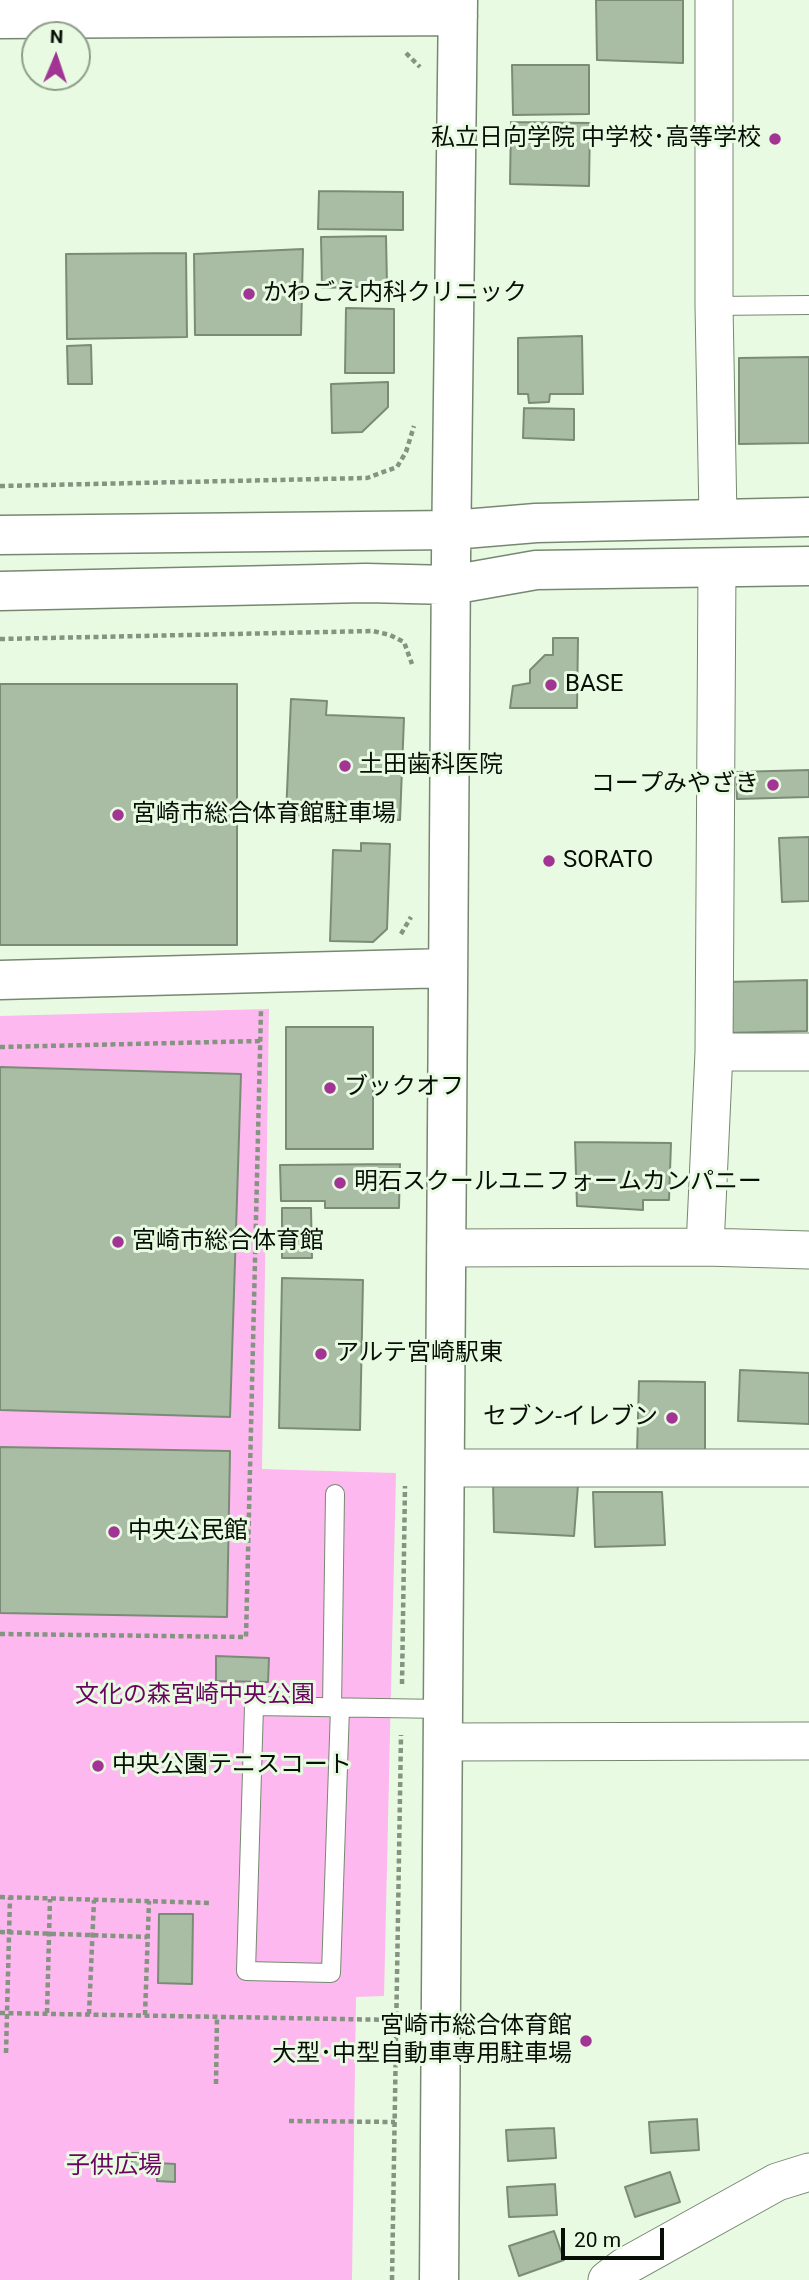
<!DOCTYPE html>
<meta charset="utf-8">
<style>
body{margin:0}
#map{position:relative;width:809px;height:2280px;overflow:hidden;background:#e8fbe2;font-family:Roboto,sans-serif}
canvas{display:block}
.north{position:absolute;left:21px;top:21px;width:70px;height:70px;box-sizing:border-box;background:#e8fbe2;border:2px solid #8e9d8a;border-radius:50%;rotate:2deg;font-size:19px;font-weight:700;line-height:28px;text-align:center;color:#080f07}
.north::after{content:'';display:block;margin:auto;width:24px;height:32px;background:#a23493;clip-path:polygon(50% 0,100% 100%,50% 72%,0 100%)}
.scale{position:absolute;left:561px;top:2228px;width:103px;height:32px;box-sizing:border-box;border:4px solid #080f07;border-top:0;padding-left:9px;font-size:21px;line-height:24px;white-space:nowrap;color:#080f07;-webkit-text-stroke:5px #e8fbe2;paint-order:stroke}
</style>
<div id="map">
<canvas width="809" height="2280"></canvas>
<div class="north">N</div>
<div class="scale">20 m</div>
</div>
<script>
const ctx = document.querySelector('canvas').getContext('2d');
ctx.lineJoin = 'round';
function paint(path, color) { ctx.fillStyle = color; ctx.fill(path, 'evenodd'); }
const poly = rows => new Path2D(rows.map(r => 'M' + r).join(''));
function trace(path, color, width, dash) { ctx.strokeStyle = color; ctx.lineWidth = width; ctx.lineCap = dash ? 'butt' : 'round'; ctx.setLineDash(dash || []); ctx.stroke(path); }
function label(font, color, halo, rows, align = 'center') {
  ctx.font = font + ' Roboto,"Noto Sans JP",sans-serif'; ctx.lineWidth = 6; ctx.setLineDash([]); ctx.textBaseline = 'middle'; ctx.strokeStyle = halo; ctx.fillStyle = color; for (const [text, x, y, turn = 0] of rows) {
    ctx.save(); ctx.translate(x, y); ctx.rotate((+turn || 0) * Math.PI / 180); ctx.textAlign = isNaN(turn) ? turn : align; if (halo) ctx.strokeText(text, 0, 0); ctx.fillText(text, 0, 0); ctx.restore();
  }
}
paint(poly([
 [269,1009,262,1469,396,1473,384,1996,356,1997,352,2280,0,2280,0,1016]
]), '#fdb8ef');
const building = poly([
 [596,0,683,0,683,63,597,60,596,0],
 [512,65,589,65,589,114,513,115,512,65],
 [511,122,590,123,589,186,510,184,511,122],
 [319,191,403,192,403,230,318,229,319,191],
 [386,236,387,286,322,288,321,237,386,236],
 [303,249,301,335,195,335,194,254,303,249],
 [186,253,187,337,67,339,66,254,186,253],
 [346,308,394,309,394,373,345,373,346,308],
 [582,336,583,394,550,394,549,402,529,403,528,394,518,394,518,338,582,336],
 [91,345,92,384,68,384,67,346,91,345],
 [809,357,809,443,739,444,739,358,809,357],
 [388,382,388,407,362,432,332,433,331,384,388,382],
 [524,408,574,409,574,440,523,438,524,408],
 [553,638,578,638,577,708,510,708,513,686,530,683,530,670,545,655,553,655,553,638],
 [0,684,237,684,237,945,0,945,0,684],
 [291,699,327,701,326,715,404,718,400,820,286,815,291,699],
 [809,770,809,797,737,799,736,772,809,770],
 [809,837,809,901,782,902,779,838,809,837],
 [361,843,390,844,387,929,373,942,330,941,333,850,361,851,361,843],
 [807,980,807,1031,726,1033,725,982,807,980],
 [286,1027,373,1027,373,1149,286,1149,286,1027],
 [0,1067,241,1074,230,1417,0,1410,0,1067],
 [575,1142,671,1143,669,1200,643,1200,643,1210,577,1206,575,1142],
 [400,1164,399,1208,325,1208,325,1201,281,1201,280,1165,400,1164],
 [282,1208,311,1208,312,1258,282,1258,282,1208],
 [282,1278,363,1280,360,1430,279,1428,282,1278],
 [740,1370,809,1373,809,1424,738,1421,740,1370],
 [639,1381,705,1382,705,1456,637,1453,639,1381],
 [0,1447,230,1451,227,1617,0,1613,0,1447],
 [493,1481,578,1485,574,1536,494,1532,493,1481],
 [593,1492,662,1492,665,1545,595,1547,593,1492],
 [216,1656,269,1658,268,1682,216,1681,216,1656],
 [159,1914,193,1914,192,1984,158,1983,159,1914],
 [697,2119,699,2150,651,2153,649,2122,697,2119],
 [554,2128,556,2158,508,2161,506,2130,554,2128],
 [132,2153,149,2153,149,2171,132,2171,132,2153],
 [158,2163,175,2164,175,2182,157,2181,158,2163],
 [670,2172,680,2202,635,2217,625,2187,670,2172],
 [555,2184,557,2215,509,2217,507,2187,555,2184],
 [554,2231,564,2260,519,2276,509,2246,554,2231]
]);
paint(building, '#a9bca4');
trace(building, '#7a8c75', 2);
const lane = poly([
 [714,306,809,305],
 [332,1708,335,1494],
 [340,1708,331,1973,246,1971,254,1706,443,1709]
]);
const street = poly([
 [714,0,714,306,718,517],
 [714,1052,809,1052],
 [705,1247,714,1052,717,568],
 [446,1248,705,1247,809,1250],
 [445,1468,809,1468],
 [443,1742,809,1741],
 [607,2280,624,2267,777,2182,809,2172]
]);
const secondary = poly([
 [0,19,458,16],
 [0,535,452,530,536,523,809,517],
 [0,591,366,583,451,585,536,570,809,566],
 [0,980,448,968],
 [439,2280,451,558,458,0]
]);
trace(lane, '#768871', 20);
trace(street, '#768871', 39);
trace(secondary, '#768871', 41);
trace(poly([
 [406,53,420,67],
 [0,486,367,478,397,467,406,452,414,426],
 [0,639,373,631,390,635,404,642,412,664],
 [401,934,411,917],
 [0,1047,261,1041],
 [0,1634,246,1637,261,1009],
 [402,1684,405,1486],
 [0,1897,211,1903],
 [0,1932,147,1937],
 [0,2013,397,2020],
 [47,2013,50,1899],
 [89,2014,94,1900],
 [145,2015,149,1901],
 [6,2053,10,1897],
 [216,2084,217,2017],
 [289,2121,395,2122],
 [392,2280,401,1735]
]), '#859381', 4.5, [5, 3.5]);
trace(lane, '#fff', 18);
trace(street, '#fff', 37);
trace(secondary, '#fff', 38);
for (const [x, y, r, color] of [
 [775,139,7,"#a23493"],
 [249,294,7,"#a23493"],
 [551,685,7,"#a23493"],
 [345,766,7,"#a23493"],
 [773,785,7,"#a23493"],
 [118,815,7,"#a23493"],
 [549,861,7,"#a23493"],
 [330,1088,7,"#a23493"],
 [340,1183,7,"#a23493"],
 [118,1242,7,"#a23493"],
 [321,1354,7,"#a23493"],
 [672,1418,7,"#a23493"],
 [114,1532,7,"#a23493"],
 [98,1766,7,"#a23493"],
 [586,2041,7,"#a23493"]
]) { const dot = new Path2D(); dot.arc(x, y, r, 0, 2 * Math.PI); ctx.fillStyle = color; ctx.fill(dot); trace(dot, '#e8fbe2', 2.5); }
label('24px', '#080f07', '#e8fbe2', [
 ["私立日向学院 中学校･高等学校",761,139,"right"],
 ["かわごえ内科クリニック",263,294],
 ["BASE",565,685],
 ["土田歯科医院",359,766],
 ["コープみやざき",759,785,"right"],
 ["宮崎市総合体育館駐車場",132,815],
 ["SORATO",563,861],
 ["ブックオフ",344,1088],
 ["明石スクールユニフォームカンパニー",354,1183],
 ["宮崎市総合体育館",132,1242],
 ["アルテ宮崎駅東",335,1354],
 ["セブン-イレブン",658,1418,"right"],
 ["中央公民館",128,1532],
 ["中央公園テニスコート",112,1766],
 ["宮崎市総合体育館",572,2027,"right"],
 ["大型･中型自動車専用駐車場",572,2055,"right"]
], 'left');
label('24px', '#6a055f', '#e8fbe2', [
 ["文化の森宮崎中央公園",195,1696],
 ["子供広場",114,2167]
]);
</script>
